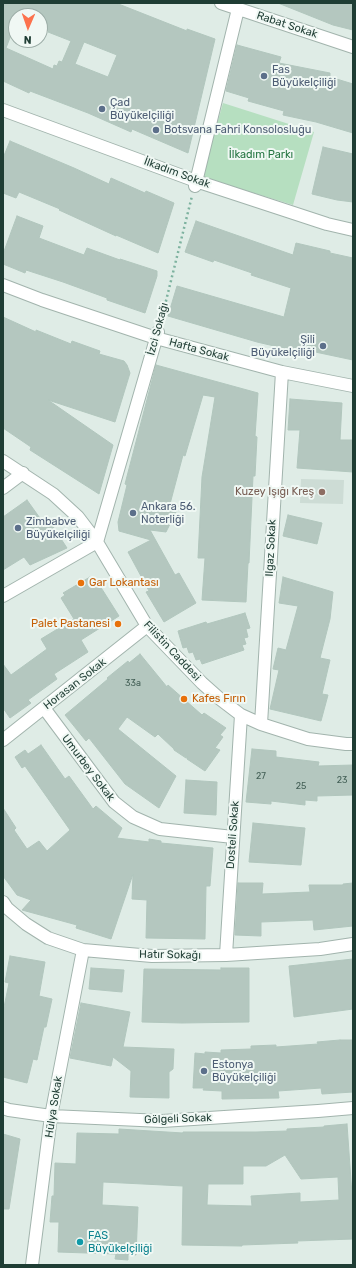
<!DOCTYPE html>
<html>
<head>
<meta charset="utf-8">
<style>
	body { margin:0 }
	#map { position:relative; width:356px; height:1268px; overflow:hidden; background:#dfece6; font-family:Rubik,sans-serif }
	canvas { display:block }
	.frame { position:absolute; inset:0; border:4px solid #1f3d34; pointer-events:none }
	.north { position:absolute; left:8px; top:8px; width:40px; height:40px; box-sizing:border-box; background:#f0f8f4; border:1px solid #9cada7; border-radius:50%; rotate:182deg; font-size:11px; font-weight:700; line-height:16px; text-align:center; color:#1f3d34 }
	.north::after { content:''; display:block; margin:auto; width:14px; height:18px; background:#fc724d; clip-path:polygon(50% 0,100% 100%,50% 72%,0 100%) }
</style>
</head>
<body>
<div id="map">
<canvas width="356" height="1268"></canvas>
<div class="frame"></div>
<div class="north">N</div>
</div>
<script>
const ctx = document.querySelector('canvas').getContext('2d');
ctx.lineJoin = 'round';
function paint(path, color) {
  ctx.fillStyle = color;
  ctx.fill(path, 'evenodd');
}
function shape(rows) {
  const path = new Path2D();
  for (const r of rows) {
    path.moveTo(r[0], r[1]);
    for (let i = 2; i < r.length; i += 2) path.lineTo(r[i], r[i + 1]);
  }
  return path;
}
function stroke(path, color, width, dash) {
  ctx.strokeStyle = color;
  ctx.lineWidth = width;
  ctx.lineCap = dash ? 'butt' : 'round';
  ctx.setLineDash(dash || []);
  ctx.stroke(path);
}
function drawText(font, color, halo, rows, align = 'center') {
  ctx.font = font + ' Rubik,sans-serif';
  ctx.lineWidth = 4;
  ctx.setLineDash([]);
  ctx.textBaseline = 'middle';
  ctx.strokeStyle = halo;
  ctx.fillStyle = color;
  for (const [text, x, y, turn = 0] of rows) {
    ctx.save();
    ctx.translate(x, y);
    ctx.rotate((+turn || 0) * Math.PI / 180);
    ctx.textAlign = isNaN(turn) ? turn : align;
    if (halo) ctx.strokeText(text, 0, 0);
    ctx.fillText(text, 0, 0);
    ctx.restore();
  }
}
const built = shape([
	[301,479,344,480,343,504,300,503]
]);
const green = shape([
	[223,103,314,132,293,205,202,177]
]);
const building = shape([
	[3,3,116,3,187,31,187,29,215,39,188,153,132,129,131,132,88,113,30,91,29,93,3,81,3,3],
	[16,16,40,16,40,28,49,31,48,32,71,41,62,62,59,61,57,66,54,65,53,69,6,48,16,22,16,16],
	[84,42,117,55,108,77,75,64,84,42],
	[278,3,353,3,353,30,333,25,278,3],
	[237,45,281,57,279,63,330,73,330,77,353,84,353,133,316,122,283,115,284,111,248,101,249,98,226,91,237,45],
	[10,141,74,168,109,184,111,178,145,193,146,191,174,203,158,253,116,235,116,236,59,210,60,209,19,192,16,198,3,193,3,158,10,141],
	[323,147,353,154,353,202,337,200,312,194,323,147],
	[17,216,43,226,39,238,84,255,87,248,120,260,120,259,157,271,157,276,145,313,107,300,107,298,63,282,26,270,25,273,3,264,3,254,17,216],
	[196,221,293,255,296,243,330,251,330,253,353,258,353,360,301,349,300,352,257,342,168,316,177,286,284,317,291,288,251,275,252,273,214,260,213,262,185,252,196,221],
	[3,317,36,332,36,330,71,344,72,341,100,351,99,354,124,361,127,365,130,373,115,422,48,400,113,445,99,494,30,450,31,447,3,428,3,317],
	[156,365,258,393,255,436,257,437,255,476,253,476,249,563,248,563,246,602,202,600,205,558,198,558,202,477,215,397,203,395,185,456,183,455,170,504,179,506,166,532,150,530,175,575,179,573,196,603,164,622,146,592,149,591,128,552,151,540,119,531,118,522,127,485,125,484,156,365],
	[290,399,342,403,340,440,353,440,353,472,297,468,300,430,288,430,290,399],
	[27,500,47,528,52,525,67,548,30,565,24,557,3,570,3,517,27,500],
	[288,515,322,523,317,544,283,536,288,515],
	[90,577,92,580,95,578,119,616,81,640,88,652,54,674,57,679,28,700,31,703,10,718,3,708,3,664,11,675,47,649,41,639,74,619,61,598,65,595,63,593,90,577],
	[283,577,333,592,330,619,320,658,330,660,322,694,328,695,321,721,270,709,279,670,273,669,278,648,286,650,298,606,279,603,283,577],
	[245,613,250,628,246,629,248,637,244,638,246,644,242,645,244,650,202,664,200,659,196,660,193,652,189,653,187,647,183,648,178,631,206,622,207,624,245,613],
	[140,654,167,687,168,685,202,715,204,713,226,728,220,735,223,737,215,748,220,750,205,771,187,759,187,756,186,758,174,750,174,749,158,734,155,737,127,717,118,729,176,776,159,808,125,784,89,738,86,741,65,715,108,679,107,678,128,661,129,663,140,654],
	[41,745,65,779,69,776,93,809,96,806,122,828,117,838,149,842,149,839,161,841,161,843,213,848,210,886,206,886,205,939,146,938,147,900,132,899,133,874,111,939,76,928,77,925,22,910,31,900,17,895,3,876,3,808,16,828,14,830,27,849,39,841,47,851,70,830,25,766,22,768,15,757,25,750,28,754,41,745],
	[252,749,276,751,276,757,319,762,318,766,353,765,353,795,317,796,317,801,305,800,305,805,271,801,271,804,246,802,252,749],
	[186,780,217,782,216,815,184,813,186,780],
	[253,823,305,828,301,865,249,862,253,823],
	[238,883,263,883,262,894,310,892,309,885,343,885,343,884,353,883,353,926,314,930,313,920,261,922,261,936,235,935,238,883],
	[10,956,45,962,39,996,52,999,46,1027,44,1027,37,1060,33,1059,27,1083,3,1077,3,1012,9,983,5,982,10,956],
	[353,959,353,1009,294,1017,289,966,353,959],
	[91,968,124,970,122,992,89,989,91,968],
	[221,968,249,968,249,1022,182,1023,142,1022,144,969,221,970,221,968],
	[81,1003,130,1012,123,1047,174,1049,173,1069,169,1072,169,1098,130,1097,131,1071,113,1057,111,1066,70,1058,81,1003],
	[340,1040,353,1040,353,1092,322,1094,321,1088,278,1091,279,1098,222,1099,222,1091,203,1090,204,1088,193,1088,195,1053,205,1054,205,1052,221,1053,221,1050,251,1049,251,1046,276,1045,276,1047,318,1044,317,1042,340,1040],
	[347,1124,352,1195,353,1195,353,1239,297,1241,298,1243,242,1245,242,1246,182,1245,183,1186,103,1182,102,1205,138,1207,136,1255,128,1254,128,1260,115,1259,116,1254,58,1252,59,1222,50,1222,52,1196,54,1196,55,1163,76,1164,77,1133,119,1134,119,1129,183,1133,183,1132,256,1132,287,1131,287,1129,324,1127,324,1126,347,1124],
	[285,1155,301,1179,338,1177,339,1200,300,1202,300,1193,251,1196,252,1206,207,1205,208,1184,243,1184,243,1166,266,1166,285,1155],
	[3,1134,20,1139,9,1209,3,1209,3,1134]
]);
const path = shape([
	[161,321,192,196]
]);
const minor = shape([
	[221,3,353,47],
	[3,110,196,181,327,224,353,230],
	[195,186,238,9],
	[3,285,42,300,156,338,282,372,353,386],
	[3,461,53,494,78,517,97,542,147,626,202,683,220,699,241,715,261,724,308,739,346,744,353,744],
	[3,488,23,473],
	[3,596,97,542,158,332],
	[44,708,114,802,133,817,160,829,233,837],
	[261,724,282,372],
	[3,740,147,626],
	[3,902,7,908,26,924,48,938,83,950,152,956,226,955,320,949,353,944],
	[226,955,241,715],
	[3,1108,9,1110,51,1116,162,1121,318,1111,353,1108],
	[32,1265,51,1116,83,950]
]);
const markers = [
	[264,76,4,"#5c6f8a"],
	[102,109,4,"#5c6f8a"],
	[156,130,4,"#5c6f8a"],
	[323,346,4,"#5c6f8a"],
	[322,492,4,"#8d6e63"],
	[133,513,4,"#5c6f8a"],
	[18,528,4,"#5c6f8a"],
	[81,583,4,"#e8710a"],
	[118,624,4,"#e8710a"],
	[184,699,4,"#e8710a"],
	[204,1071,4,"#5c6f8a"],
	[80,1242,4,"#0f9aa8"]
];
const numberNames = [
	["33a",133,683],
	["27",261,776],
	["23",342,780],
	["25",301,786]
];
const streetNames = [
	["Rabat Sokak",287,25,18],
	["İlkadım Sokak",177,173,20],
	["İzci Sokağı",158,329,-75],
	["Hafta Sokak",199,350,15],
	["Ilgaz Sokak",271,548,-87],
	["Filistin Caddesi",172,651,47],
	["Horasan Sokak",75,684,-38],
	["Umurbey Sokak",88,768,53],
	["Dosteli Sokak",233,835,-86],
	["Hatır Sokağı",170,955,1],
	["Hülya Sokak",54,1107,-81],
	["Gölgeli Sokak",178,1119,-2]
];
const serviceNames = [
	["Fas",272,70],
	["Büyükelçiliği",272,83],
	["Çad",110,103],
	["Büyükelçiliği",110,116],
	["Botsvana Fahri Konsolosluğu",164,130],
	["Şili",315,340,"right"],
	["Büyükelçiliği",315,353,"right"],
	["Ankara 56.",141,507],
	["Noterliği",141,520],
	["Zimbabve",26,522],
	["Büyükelçiliği",26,535],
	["Estonya",212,1065],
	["Büyükelçiliği",212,1078]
];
const parkNames = [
	["İlkadım Parkı",261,155]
];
const educationNames = [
	["Kuzey Işığı Kreş",314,492]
];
const foodNames = [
	["Gar Lokantası",89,583],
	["Palet Pastanesi",110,624,"right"],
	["Kafes Fırın",192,699]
];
const cultureNames = [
	["FAS",88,1236],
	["Büyükelçiliği",88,1249]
];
paint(built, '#cddcd5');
paint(green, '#b6dfc0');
paint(building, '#b4c7bf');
stroke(building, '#b1c6bd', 1);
stroke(minor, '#a2b4ad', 14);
stroke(path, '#7db29f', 2.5, [2, 3]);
stroke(minor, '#fff', 12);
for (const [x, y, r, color] of markers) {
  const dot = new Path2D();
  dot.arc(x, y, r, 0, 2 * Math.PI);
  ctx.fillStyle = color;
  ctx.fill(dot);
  stroke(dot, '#f0f8f4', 1.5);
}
drawText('9px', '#446057', null, numberNames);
drawText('11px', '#1f3d34', '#f0f8f4', streetNames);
drawText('11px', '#4e5e75', '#f0f8f4', serviceNames, 'left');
drawText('11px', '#267643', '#f0f8f4', parkNames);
drawText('11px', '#785e54', '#f0f8f4', educationNames, 'right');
drawText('11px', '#c56008', '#f0f8f4', foodNames, 'left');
drawText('11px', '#0d838f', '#f0f8f4', cultureNames, 'left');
</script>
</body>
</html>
